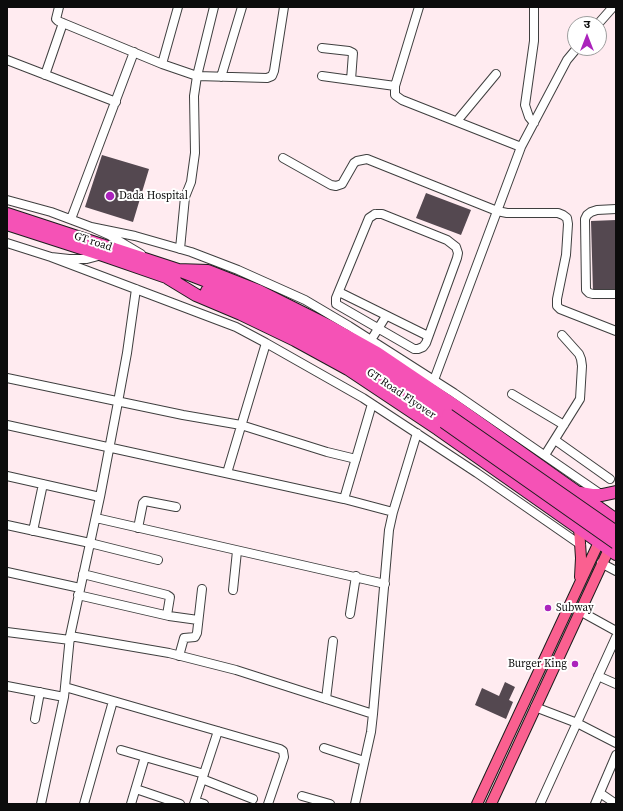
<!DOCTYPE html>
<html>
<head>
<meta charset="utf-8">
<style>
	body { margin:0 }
	#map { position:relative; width:623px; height:811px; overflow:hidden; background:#ffebf0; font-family:"Source Serif 4","Noto Sans Devanagari",serif }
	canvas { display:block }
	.frame { position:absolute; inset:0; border:8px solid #0c0c0c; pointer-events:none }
	.north { position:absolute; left:567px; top:16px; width:40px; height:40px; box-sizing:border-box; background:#fff; border:1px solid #9e9e9e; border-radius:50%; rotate:0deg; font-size:11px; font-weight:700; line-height:16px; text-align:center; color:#0c0c0c }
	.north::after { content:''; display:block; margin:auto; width:14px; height:18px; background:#ab23bc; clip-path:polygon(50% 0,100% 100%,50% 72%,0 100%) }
</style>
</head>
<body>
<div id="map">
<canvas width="623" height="811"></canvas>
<div class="frame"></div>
<div class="north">उ</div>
</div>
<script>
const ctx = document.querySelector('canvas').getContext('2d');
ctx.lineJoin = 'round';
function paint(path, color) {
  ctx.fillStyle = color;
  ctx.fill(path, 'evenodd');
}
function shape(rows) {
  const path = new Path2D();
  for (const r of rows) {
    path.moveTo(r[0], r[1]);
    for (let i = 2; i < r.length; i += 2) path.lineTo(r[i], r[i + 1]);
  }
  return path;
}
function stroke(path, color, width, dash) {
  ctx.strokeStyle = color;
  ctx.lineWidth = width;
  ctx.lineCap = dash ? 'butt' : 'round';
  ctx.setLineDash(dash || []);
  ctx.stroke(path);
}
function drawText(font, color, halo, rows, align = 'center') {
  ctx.font = font + ' "Source Serif 4",serif';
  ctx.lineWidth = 4;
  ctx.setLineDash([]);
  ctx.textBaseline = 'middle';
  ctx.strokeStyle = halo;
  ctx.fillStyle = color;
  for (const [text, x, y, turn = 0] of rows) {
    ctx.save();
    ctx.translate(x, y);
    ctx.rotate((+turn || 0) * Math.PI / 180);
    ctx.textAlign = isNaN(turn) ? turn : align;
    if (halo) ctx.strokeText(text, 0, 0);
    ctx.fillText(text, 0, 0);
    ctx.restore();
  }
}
const building = shape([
	[102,155,149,169,133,222,85,207],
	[426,193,471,210,461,235,416,218],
	[616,220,616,291,593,292,591,221],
	[505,682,515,687,509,700,513,702,506,719,475,705,482,688,499,696]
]);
const minor = shape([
	[59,7,56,19,58,21,162,64,197,76,267,78,272,76,274,71,284,7],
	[419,7,395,86,395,95,402,100,521,147],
	[598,24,613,7],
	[322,48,349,51,353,53,351,80],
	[7,60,116,102],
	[162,64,178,7],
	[45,75,63,23],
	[322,76,395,86],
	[221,77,242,7],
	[457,121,496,74],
	[534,123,529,117,525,105,534,41,534,7],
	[283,158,331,185,336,186,342,184,354,163,357,161,367,159,497,211,507,213,558,213,563,215,567,218,568,224,566,255,557,299,557,306,560,309,616,331],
	[7,200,51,212,91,227,109,235,141,254],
	[616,209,597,210,591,212,587,215,585,219,586,290,589,293,593,294,616,294],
	[375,214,382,214,447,240,456,247,458,253,457,258,426,343,423,347,418,349,414,349,336,304,336,298,369,218,375,214],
	[71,219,134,52],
	[91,227,135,236,191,252,238,270,305,300,349,326,454,393,602,495],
	[7,243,51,257,69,259,87,259,102,255],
	[180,249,185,197,191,182,195,153,194,96,197,76,214,7],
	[51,257,236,327,266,343,363,398,477,473,581,545],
	[339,292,428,336],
	[371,340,386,316],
	[7,378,183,415,241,425,327,452,356,459],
	[434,380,521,147,567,60,577,48],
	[512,394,564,425],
	[7,425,344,499,393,512],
	[555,440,610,479],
	[545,455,580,399,582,366,581,359,579,354,562,335],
	[227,473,266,343],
	[7,476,100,497],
	[344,499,372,404],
	[96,518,385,584],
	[7,525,90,543,158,560],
	[138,528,143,503,145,501,176,507],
	[33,531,43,484],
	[601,563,616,571],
	[7,572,80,588],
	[83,574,167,595,170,597,167,615],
	[233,590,237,551],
	[78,595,169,616,198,620],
	[569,605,616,631],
	[350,614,356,576],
	[7,632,70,640],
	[70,636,169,653,236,670,373,714],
	[179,656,184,638,195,637,197,633,202,589],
	[598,676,616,684],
	[7,686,64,697],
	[65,687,280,749,283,751,284,757,268,804],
	[326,699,333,641],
	[535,707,577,723,616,743],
	[35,719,40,692],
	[324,748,364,761],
	[121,750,204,774],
	[202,779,253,799],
	[136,789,180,804],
	[600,793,616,804],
	[302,796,330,804],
	[195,801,204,804],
	[41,804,64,697,70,636,100,497,118,402,127,353,136,289],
	[84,804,113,701],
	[131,804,145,757],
	[194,804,218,731],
	[355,804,371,732,373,714,389,530,393,512,417,433],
	[540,804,616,637],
	[595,804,616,755]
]);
const major = shape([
	[579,528,581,558,580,577],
	[477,804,599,542],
	[491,804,609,549]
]);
const highway = shape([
	[7,214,178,270,248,297,302,323,355,352,448,415],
	[7,224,103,255,175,280],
	[178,270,208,271,259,291,327,325,377,353,451,403,616,520],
	[168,278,196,295,241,314,295,340,348,369,438,429,616,554],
	[207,291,247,306,300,332,352,361,444,422],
	[580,493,592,495,602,495,616,492]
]);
const highwayBridge = shape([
	[448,415,616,532],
	[444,422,616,543]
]);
const markers = [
	[110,196,5,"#ab23bc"],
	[548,608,4,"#ab23bc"],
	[575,664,4,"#ab23bc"]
];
const poiNames = [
	["Dada Hospital",119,196],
	["Subway",556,608],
	["Burger King",567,664,"right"]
];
const streetNames = [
	["GT road",93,242,18],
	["GT Road Flyover",401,394,34]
];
paint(building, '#544850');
stroke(minor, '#3f3f3f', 10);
stroke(major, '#1d1d1d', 12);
stroke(highway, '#1d1d1d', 14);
stroke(minor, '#fff', 8);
stroke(major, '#fa6090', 10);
stroke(highway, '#f552b6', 12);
stroke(highwayBridge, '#1d1d1d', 14, []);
stroke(highwayBridge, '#f552b6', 12);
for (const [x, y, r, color] of markers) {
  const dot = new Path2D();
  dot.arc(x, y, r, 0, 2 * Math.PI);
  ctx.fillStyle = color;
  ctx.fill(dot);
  stroke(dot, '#fff', 1.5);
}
drawText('11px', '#0c0c0c', '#fff', poiNames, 'left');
drawText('11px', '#0c0c0c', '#fff', streetNames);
</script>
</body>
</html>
